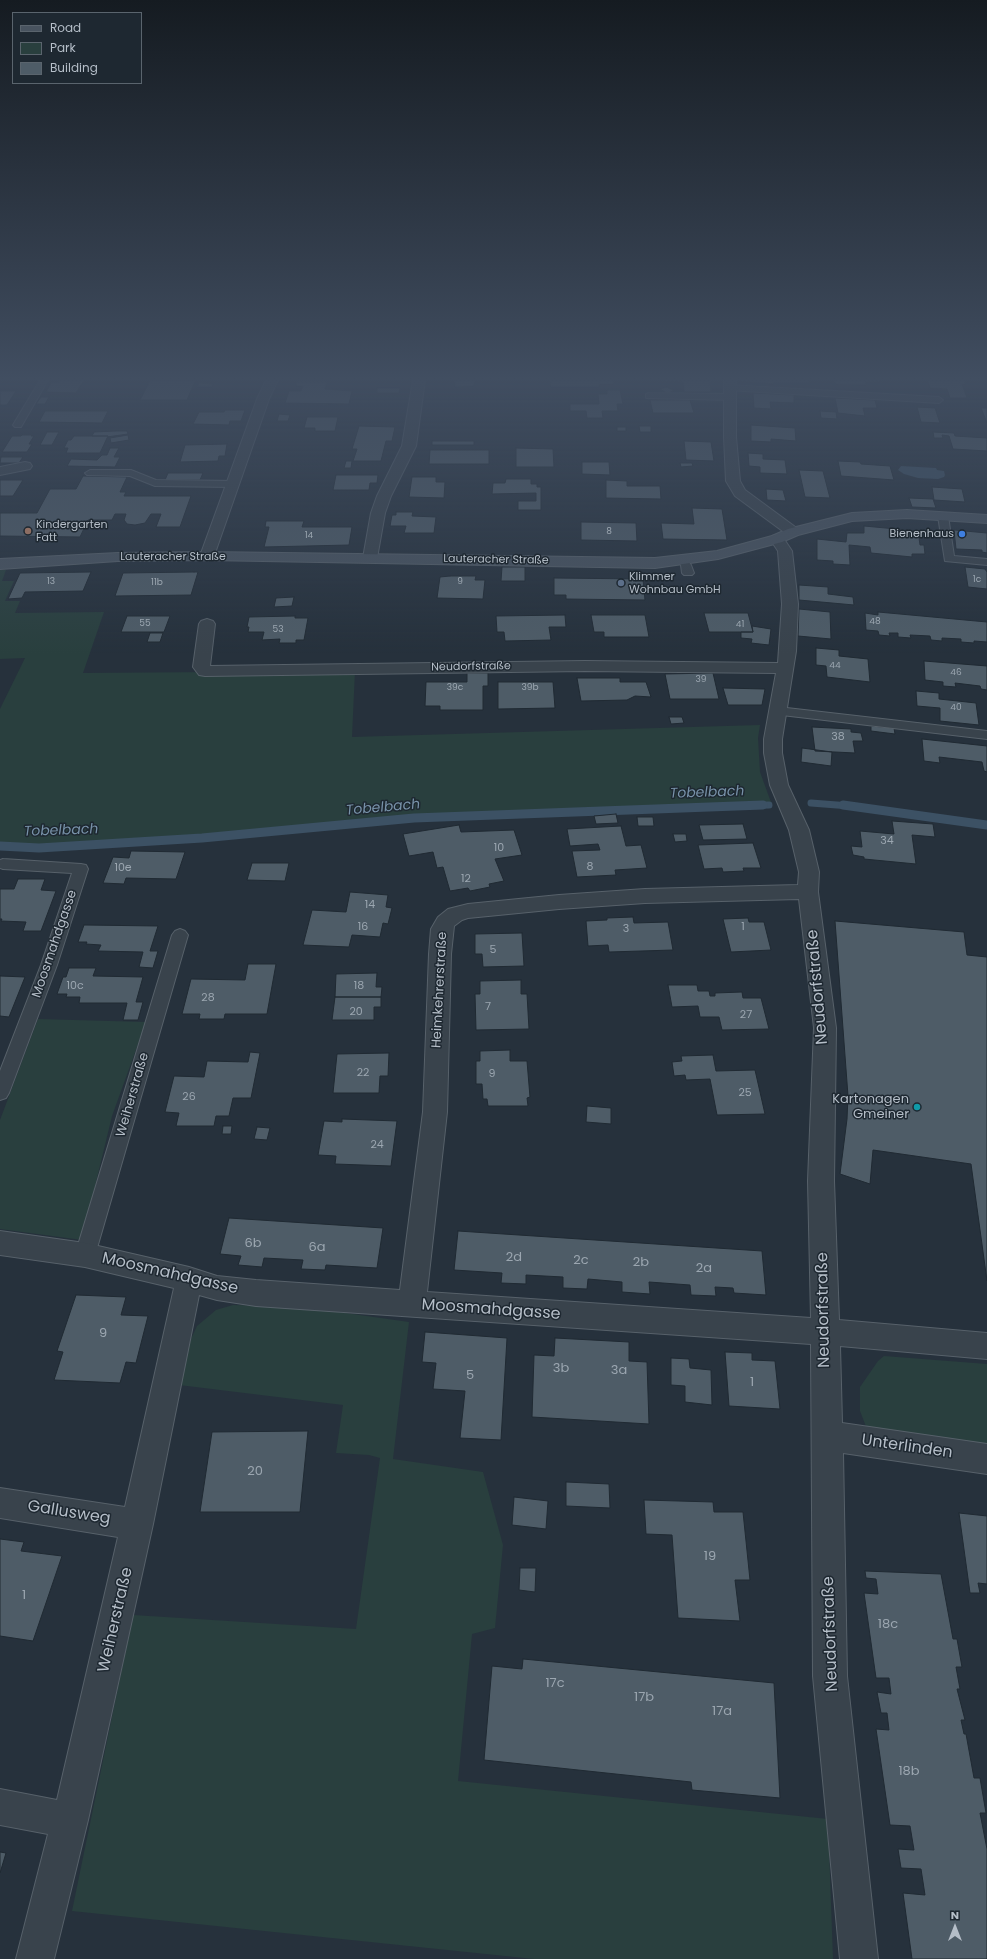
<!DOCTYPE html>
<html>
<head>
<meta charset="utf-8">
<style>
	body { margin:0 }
	#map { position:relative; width:987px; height:1959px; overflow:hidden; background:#26313c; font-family:Poppins,sans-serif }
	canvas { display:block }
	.legend { position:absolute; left:12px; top:12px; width:130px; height:72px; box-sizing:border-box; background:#1e2831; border:1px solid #5a646d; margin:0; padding:5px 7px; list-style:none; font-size:12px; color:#b5bec8 }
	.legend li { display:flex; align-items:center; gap:8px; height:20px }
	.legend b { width:20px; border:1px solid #5a646d }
	.north { position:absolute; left:935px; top:1907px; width:40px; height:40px; -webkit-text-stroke:3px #1e2831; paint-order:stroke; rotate:0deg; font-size:11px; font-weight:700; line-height:16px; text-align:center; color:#b5bec8 }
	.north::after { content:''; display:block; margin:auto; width:14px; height:18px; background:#b5bec8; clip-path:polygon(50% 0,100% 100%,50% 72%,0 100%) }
</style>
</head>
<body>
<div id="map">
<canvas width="987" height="1959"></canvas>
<ul class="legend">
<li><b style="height:5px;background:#48535f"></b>Road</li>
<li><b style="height:11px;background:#293f3e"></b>Park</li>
<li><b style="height:11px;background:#4e5c67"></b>Building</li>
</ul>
<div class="north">N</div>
</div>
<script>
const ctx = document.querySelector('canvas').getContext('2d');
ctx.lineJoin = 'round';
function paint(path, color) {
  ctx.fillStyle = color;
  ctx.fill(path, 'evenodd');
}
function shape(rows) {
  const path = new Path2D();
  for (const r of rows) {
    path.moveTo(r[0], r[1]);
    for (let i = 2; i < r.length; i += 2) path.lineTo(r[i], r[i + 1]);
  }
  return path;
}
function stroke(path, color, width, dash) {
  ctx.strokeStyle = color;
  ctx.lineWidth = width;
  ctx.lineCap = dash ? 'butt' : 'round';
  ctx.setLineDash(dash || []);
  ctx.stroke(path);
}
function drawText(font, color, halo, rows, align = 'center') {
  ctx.font = font + ' Poppins,sans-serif';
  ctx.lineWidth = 3;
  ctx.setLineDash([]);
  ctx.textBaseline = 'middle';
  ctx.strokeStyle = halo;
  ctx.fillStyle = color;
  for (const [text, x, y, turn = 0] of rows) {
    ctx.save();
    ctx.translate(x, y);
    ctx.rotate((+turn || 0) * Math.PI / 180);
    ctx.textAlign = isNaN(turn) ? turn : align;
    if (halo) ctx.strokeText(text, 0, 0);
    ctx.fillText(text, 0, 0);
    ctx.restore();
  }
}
const green = shape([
	[0,570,6,570,2,581,14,581,5,601,20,601,15,613,104,612,83,673,355,671,352,737,760,725,758,738,760,772,772,805,415,818,202,838,39,846,0,845,0,709,25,658,0,659],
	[38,1019,146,1022,112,1116,82,1240,0,1229,0,1120],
	[233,1305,303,1307,409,1322,393,1459,483,1472,503,1545,495,1628,472,1634,458,1781,828,1819,833,1959,534,1959,72,1911,133,1615,356,1629,380,1458,369,1455,336,1453,343,1405,179,1385,182,1358,197,1326,216,1310],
	[884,1356,987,1364,987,1446,867,1429,860,1411,860,1387,878,1361]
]);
const water = shape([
	[901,466,936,468,937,470,944,471,945,475,944,477,938,479,918,478,904,474,898,470]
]);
const streamFar1 = shape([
	[811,803,850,806],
	[735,806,769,805]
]);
const stream = shape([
	[843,805,987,825],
	[0,846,39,848,202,838,414,818,763,805]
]);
const building = shape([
	[61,380,84,380,76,393,46,392,51,383,59,383,61,380],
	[455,380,474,380,474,386,455,387,455,380],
	[550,380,613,380,613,384,599,384,599,387,551,387,550,380],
	[663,380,710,380,711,392,684,392,683,381,663,380],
	[740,380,809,380,809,382,773,382,773,384,740,380],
	[835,380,879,380,879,381,865,381,866,385,836,384,835,380],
	[928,380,964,380,965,384,962,384,967,398,950,398,947,389,930,388,928,380],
	[150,381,195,381,187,400,140,400,150,381],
	[297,382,327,382,325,389,352,391,349,404,285,403,289,391,301,391,303,386,296,386,297,382],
	[199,383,213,384,212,387,197,387,199,383],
	[667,387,674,391,667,393,660,389,667,387],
	[377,388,400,388,399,393,377,393,377,388],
	[607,390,620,390,623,404,617,404,618,411,602,411,603,418,587,418,586,411,570,411,570,404,599,404,598,394,607,394,607,390],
	[0,391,16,391,7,405,0,405,0,391],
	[753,393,794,395,794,403,770,402,771,409,754,408,753,393],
	[41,397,49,397,45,404,36,404,41,397],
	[835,398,875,400,877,408,863,408,865,416,838,413,835,398],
	[650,400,690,400,694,413,653,413,650,400],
	[917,407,935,408,940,423,921,422,917,407],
	[981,408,987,408,987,423,981,408],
	[225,410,245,410,241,421,230,421,229,425,193,424,199,412,224,412,225,410],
	[45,411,108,411,102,423,39,422,45,411],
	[820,411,836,412,837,419,821,418,820,411],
	[279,414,290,415,288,421,277,421,279,414],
	[307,417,338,417,335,431,315,431,315,428,304,428,307,417],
	[751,425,795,428,796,441,771,439,771,442,751,441,751,425],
	[359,426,395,427,392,441,386,441,381,461,353,461,357,449,352,449,359,426],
	[639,426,651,426,651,432,640,432,639,426],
	[617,427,626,427,626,431,617,431,617,427],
	[115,431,127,431,128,434,107,437,108,436,92,436,94,432,115,431],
	[47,432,59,432,52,445,40,445,47,432],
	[933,432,954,433,955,436,987,438,987,451,953,449,949,436,942,435,943,438,934,438,933,432],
	[22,435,32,435,31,436,34,436,29,444,32,444,27,452,2,452,12,436,21,436,22,435],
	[128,435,129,440,111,443,110,438,128,435],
	[74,436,108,436,100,453,66,453,68,448,64,448,68,440,71,440,74,436],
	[432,441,474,441,474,445,432,445,432,441],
	[684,441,711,442,714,461,686,460,684,441],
	[227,444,225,456,219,456,218,461,180,462,185,445,227,444],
	[110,448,119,448,114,457,120,457,115,467,67,466,71,459,97,460,102,455,107,455,110,448],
	[516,448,553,449,554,467,516,467,516,448],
	[430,450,489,450,489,464,429,464,430,450],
	[748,453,763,454,763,459,785,460,787,474,760,473,760,467,749,466,748,453],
	[1,457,23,457,19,463,0,463,1,457],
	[346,461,352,461,351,468,344,468,346,461],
	[838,461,860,462,861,464,890,466,894,480,841,476,838,461],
	[582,462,609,462,610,475,582,474,582,462],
	[680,463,692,463,693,466,681,467,680,463],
	[799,470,823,471,830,498,805,497,799,470],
	[168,473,203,473,200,480,165,480,168,473],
	[336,475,378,475,377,483,370,483,369,490,333,490,336,475],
	[83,476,127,477,120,492,126,492,124,496,191,496,180,527,156,527,161,514,151,514,145,523,135,525,127,524,124,520,126,514,115,514,112,520,88,520,80,537,0,536,0,513,37,513,50,489,76,489,83,476],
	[412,477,436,477,436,482,445,482,444,498,409,497,412,477],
	[506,479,531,479,531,484,537,484,537,487,541,487,541,510,518,510,518,501,536,501,536,493,492,494,493,483,505,483,506,479],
	[0,480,23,480,13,496,0,496,0,480],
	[606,480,627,481,627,486,660,486,661,499,606,498,606,480],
	[932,487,962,489,965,502,934,500,932,487],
	[766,489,783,490,786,501,767,500,766,489],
	[909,498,933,499,936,508,912,507,909,498],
	[692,508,722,509,727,540,663,539,661,523,694,524,692,508],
	[396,512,413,512,412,516,436,517,434,533,404,533,406,526,390,526,392,515,396,515,396,512],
	[266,521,304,521,302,527,352,527,349,545,264,547,269,527,265,527,266,521],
	[581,522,636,523,637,541,581,540,581,522],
	[864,526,918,531,920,545,924,545,925,554,912,554,912,557,871,553,870,547,849,545,850,565,833,564,833,561,817,560,817,539,846,542,847,533,864,533,864,526],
	[954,530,987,533,987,553,982,552,982,550,956,549,954,530],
	[502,567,525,567,525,581,501,581,502,567],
	[965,567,985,569,987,572,987,589,968,587,965,567],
	[91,572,83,591,25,592,22,598,8,599,20,573,91,572],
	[194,572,198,572,191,595,115,596,123,573,194,572],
	[450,576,476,576,475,580,485,580,483,599,437,598,440,577,450,576],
	[554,578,643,579,645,600,566,599,566,595,554,595,554,578],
	[799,585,828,587,828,594,853,597,854,605,799,600,799,585],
	[294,597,292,606,274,607,276,598,294,597],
	[799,609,830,612,831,639,798,636,799,609],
	[878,612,987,622,987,642,974,641,974,643,961,642,961,639,942,638,942,641,931,640,930,636,910,635,911,638,898,637,898,633,889,633,890,636,879,635,878,631,866,630,865,613,878,615,878,612],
	[704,613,748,613,753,632,709,632,704,613],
	[565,615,566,627,549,627,551,640,505,641,504,632,497,632,496,616,565,615],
	[591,615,645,615,649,637,604,637,604,632,594,632,591,615],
	[127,616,170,616,164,632,121,632,127,616],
	[295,616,295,618,308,618,304,640,296,640,296,643,279,643,280,639,262,640,264,632,248,632,249,627,247,627,249,617,295,616],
	[752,626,771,629,769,645,751,643,752,639,741,638,741,632,753,632,752,626],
	[150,633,163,633,160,642,147,642,150,633],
	[816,648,839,650,839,656,868,659,870,682,827,677,826,666,816,665,816,648],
	[924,661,987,666,987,690,981,689,980,686,955,683,956,687,943,686,943,682,925,680,924,661],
	[467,673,488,673,488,686,483,686,483,710,440,710,440,706,425,706,426,682,467,682,467,673],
	[713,673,719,699,670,699,665,674,713,673],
	[577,678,620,678,620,682,646,682,651,697,635,696,627,700,581,701,577,678],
	[498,682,553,682,555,708,498,709,498,682],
	[723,688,765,689,762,705,728,705,723,688],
	[916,691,939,693,939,699,976,703,979,725,940,721,940,708,917,706,916,691],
	[669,717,682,717,684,723,671,724,669,717],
	[871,726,894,728,895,734,871,731,871,726],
	[812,727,851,729,851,732,861,733,863,741,853,741,855,753,815,751,812,727],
	[922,739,987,746,987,772,984,771,982,762,939,757,940,763,924,761,922,739],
	[802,748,832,752,831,766,801,762,802,748],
	[616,814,618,823,596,824,594,816,616,814],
	[637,817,653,817,654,826,638,826,637,817],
	[892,821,933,824,935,837,912,835,916,864,864,859,864,857,853,855,851,846,862,847,860,831,894,834,892,821],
	[743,824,747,839,703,840,699,825,743,824],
	[459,825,461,832,514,830,522,855,495,859,504,881,489,884,490,887,470,891,468,888,450,891,443,867,437,868,433,852,409,856,403,834,459,825],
	[621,826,626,846,641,845,647,868,615,870,616,875,577,877,572,851,600,850,598,844,570,846,567,829,621,826],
	[673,834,686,834,687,841,675,842,673,834],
	[753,843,761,868,743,868,744,871,723,872,722,868,704,869,698,845,753,843],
	[131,851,185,852,176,879,126,878,124,884,103,883,113,857,129,858,131,851],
	[252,863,289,863,285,881,247,880,252,863],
	[18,879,45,879,41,890,56,891,41,931,23,931,26,922,1,921,2,919,0,919,0,889,14,889,18,879],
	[350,892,388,895,386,907,392,908,388,924,383,923,380,937,352,935,349,947,303,945,312,910,346,912,350,892],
	[633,917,634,923,668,922,673,950,609,952,608,945,588,946,586,921,607,920,607,918,633,917],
	[748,918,749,922,764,922,771,950,731,952,723,919,748,918],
	[835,921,964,932,967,955,987,957,987,1281,971,1164,873,1150,870,1184,840,1174,847,1119,848,1096,835,921],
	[84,925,158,926,150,951,158,951,153,968,139,967,143,952,98,951,101,945,86,944,87,942,78,942,84,925],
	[522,933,524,966,483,967,482,954,475,954,475,934,522,933],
	[248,964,276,964,267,1014,225,1014,224,1019,199,1019,200,1014,182,1014,191,979,245,980,248,964],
	[69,968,96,968,93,976,143,977,136,1002,143,1002,138,1020,123,1020,127,1003,79,1003,80,997,66,997,67,994,57,994,63,977,66,977,69,968],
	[377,973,376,987,382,987,381,997,335,997,336,974,377,973],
	[0,976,25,977,9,1017,0,1016,0,976],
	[521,980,521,994,527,994,529,1029,476,1030,475,994,480,994,480,981,521,980],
	[668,985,697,985,698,991,709,991,710,996,715,996,715,993,742,992,743,998,761,998,769,1029,722,1030,719,1017,700,1017,698,1006,672,1007,668,985],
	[335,997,381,997,381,1007,374,1007,374,1020,332,1020,335,997],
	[510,1050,510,1061,527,1061,530,1097,527,1098,528,1106,488,1106,487,1099,483,1099,482,1084,476,1084,476,1061,480,1061,480,1051,510,1050],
	[250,1052,260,1053,251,1098,233,1098,229,1116,216,1116,214,1126,176,1126,179,1113,165,1112,174,1076,204,1077,207,1061,248,1062,250,1052],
	[389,1053,388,1076,380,1076,379,1093,333,1093,337,1054,389,1053],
	[713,1055,716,1071,755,1070,765,1114,717,1115,710,1079,686,1080,685,1075,674,1076,672,1062,682,1061,681,1056,713,1055],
	[587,1106,611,1108,611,1124,586,1122,587,1106],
	[342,1119,397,1121,391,1166,335,1164,336,1156,318,1155,324,1121,342,1122,342,1119],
	[223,1126,232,1126,231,1134,222,1134,223,1126],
	[257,1127,270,1128,267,1140,254,1139,257,1127],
	[229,1218,383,1228,377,1268,326,1265,325,1270,301,1269,303,1260,264,1258,262,1267,238,1265,241,1256,220,1254,229,1218],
	[458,1231,762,1251,766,1295,734,1293,733,1288,715,1287,716,1296,691,1295,690,1285,649,1282,650,1294,622,1292,622,1282,588,1279,587,1289,563,1288,563,1277,526,1275,526,1284,501,1283,502,1273,454,1270,458,1231],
	[76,1295,126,1297,121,1315,148,1316,136,1363,126,1362,120,1383,54,1380,63,1352,57,1351,76,1295],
	[425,1332,507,1338,501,1440,460,1438,465,1391,433,1389,436,1363,422,1362,425,1332],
	[555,1338,629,1342,629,1361,647,1362,649,1424,532,1417,534,1355,554,1356,555,1338],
	[725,1352,752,1353,752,1360,775,1361,780,1409,729,1406,725,1352],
	[671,1358,689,1359,690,1368,711,1370,712,1405,685,1402,685,1386,671,1385,671,1358],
	[308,1431,300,1512,200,1512,212,1432,308,1431],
	[566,1482,609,1484,610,1508,566,1506,566,1482],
	[514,1497,548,1501,546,1529,512,1525,514,1497],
	[644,1500,713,1502,714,1512,743,1512,750,1580,735,1580,740,1621,678,1618,672,1535,646,1534,644,1500],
	[959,1513,987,1516,987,1584,978,1583,980,1593,970,1593,959,1513],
	[0,1539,24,1542,21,1551,62,1556,33,1641,0,1636,0,1539],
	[520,1568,536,1568,535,1592,519,1590,520,1568],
	[865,1571,941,1574,953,1639,957,1639,962,1667,956,1667,960,1689,957,1689,965,1720,961,1720,964,1734,966,1734,974,1778,980,1778,986,1813,980,1813,987,1849,987,1959,912,1959,903,1893,925,1895,921,1869,901,1868,898,1849,914,1850,910,1826,890,1825,876,1729,889,1730,887,1713,881,1713,877,1692,891,1694,889,1678,876,1678,864,1593,878,1594,876,1579,866,1578,865,1571],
	[523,1659,774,1683,780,1798,692,1790,691,1782,484,1760,492,1666,522,1669,523,1659],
	[0,1852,6,1853,0,1873,0,1852]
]);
const lane = shape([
	[40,380,48,380,21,427,15,427,13,425,40,380],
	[730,385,939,397,943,400,939,403,727,390,726,388,730,385],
	[649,393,730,394,734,397,730,400,646,398,646,394,649,393],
	[90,470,131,470,156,480,234,481,239,484,234,487,155,486,130,476,87,475,85,473,90,470],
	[943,513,948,516,954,556,987,559,987,565,945,561,938,516,943,513],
	[682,557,686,558,691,565,694,573,692,575,684,575,682,573,681,565,677,560,682,557],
	[778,707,987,731,987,739,773,714,772,711,773,708,778,707],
	[3,859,81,864,86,865,88,869,57,965,9,1093,6,1098,0,1100,0,1071,41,965,72,873,3,869,0,868,0,860,3,859],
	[180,929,185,931,188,935,95,1255,92,1261,85,1264,78,1261,75,1255,172,935,175,931,180,929]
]);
const street = shape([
	[266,380,278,380,269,399,214,556,212,559,207,560,202,559,200,556,257,399,266,380],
	[413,380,425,380,416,446,391,496,385,513,377,558,375,561,370,562,365,561,363,558,371,513,377,496,402,446,413,380],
	[724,380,736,380,736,437,740,481,745,490,798,529,800,532,798,535,788,535,735,496,726,481,724,437,724,380],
	[25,462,30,463,32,466,30,469,0,475,0,467,25,462],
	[777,535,782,536,792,551,798,604,796,651,782,739,782,753,788,785,809,830,819,872,818,892,836,1028,834,1181,839,1320,987,1333,987,1359,840,1346,842,1423,987,1444,987,1474,843,1453,847,1676,878,1959,840,1959,813,1676,811,1344,256,1306,217,1300,199,1295,153,1524,88,1820,54,1959,16,1959,48,1834,0,1825,0,1789,57,1800,118,1537,0,1518,0,1488,125,1507,174,1288,85,1267,0,1255,0,1231,85,1243,189,1267,217,1276,256,1280,400,1290,423,1112,429,954,431,929,438,917,448,909,468,904,559,895,645,889,798,885,799,872,789,830,770,785,764,753,764,739,776,673,585,671,205,676,199,675,193,667,199,624,201,621,207,619,213,621,215,624,210,666,585,661,778,663,782,604,778,551,770,539,772,536,777,535],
	[799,899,814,1028,808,1181,811,1318,427,1292,447,1112,451,954,454,926,462,920,468,918,559,909,645,903,799,899]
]);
const secondary = shape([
	[907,510,987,515,987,523,907,518,852,521,798,535,782,542,718,559,655,568,207,560,118,561,0,569,0,559,118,553,207,552,655,558,717,551,772,536,788,529,852,513,907,510]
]);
const markers = [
	[28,531,4,"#8d6e63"],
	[962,534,4,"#3f7fe0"],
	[621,583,4,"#5c6f8a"],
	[917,1107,4,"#0f9aa8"]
];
const farNumbernames = [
	["8",609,532],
	["14",309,536],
	["1c",977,580],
	["13",51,582],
	["9",460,582],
	["11b",157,583],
	["48",875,622],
	["55",145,624],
	["41",740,625],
	["53",278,630],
	["44",835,666],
	["46",956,673],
	["39",701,680],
	["39c",455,688],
	["39b",530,688],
	["40",956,708]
];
const farPoinames = [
	["Kindergarten",36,525],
	["Fatt",36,538],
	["Bienenhaus",954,534,"right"],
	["Klimmer",629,577],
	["Wohnbau GmbH",629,590]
];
const farStreetnames = [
	["Lauteracher Straße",173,557],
	["Lauteracher Straße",496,560,1],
	["Neudorfstraße",471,667,-1]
];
const numberNames = [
	["38",838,737],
	["34",887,841],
	["10",499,848],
	["8",590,867],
	["10e",123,868],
	["12",466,879],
	["14",370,905],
	["16",363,927],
	["1",743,927],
	["3",626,929],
	["5",493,950],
	["10c",75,986],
	["18",359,986],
	["28",208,998],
	["7",488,1007],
	["20",356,1012],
	["27",746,1015],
	["22",363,1073],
	["9",492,1074],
	["25",745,1093],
	["26",189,1097],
	["24",377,1145]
];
const streetNames = [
	["Moosmahdgasse",55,944,-71],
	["Heimkehrerstraße",440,990,-87],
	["Weiherstraße",133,1095,-74]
];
const poiNames = [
	["Kartonagen",909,1100],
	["Gmeiner",909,1115]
];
const nearNumbernames = [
	["6b",253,1244],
	["6a",317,1248],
	["2d",514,1258],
	["2c",581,1261],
	["2b",641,1263],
	["2a",704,1269],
	["9",103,1334],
	["3b",561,1369],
	["3a",619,1371],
	["5",470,1376],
	["1",752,1383],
	["20",255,1472],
	["19",710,1557],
	["1",24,1596],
	["18c",888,1625],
	["17c",555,1684],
	["17b",644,1698],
	["17a",722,1712],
	["18b",909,1772]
];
const waterNames = [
	["Tobelbach",707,793,-2],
	["Tobelbach",383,808,-5],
	["Tobelbach",61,831,-2]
];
const nearStreetnames = [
	["Neudorfstraße",818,987,-95],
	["Moosmahdgasse",170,1274,13],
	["Moosmahdgasse",491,1310,4],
	["Neudorfstraße",824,1310,-91],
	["Unterlinden",907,1447,8],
	["Gallusweg",69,1513,9],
	["Weiherstraße",116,1620,-77],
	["Neudorfstraße",831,1634,-92]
];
paint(green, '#293f3e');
paint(water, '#3c5164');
stroke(streamFar1, '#3c5164', 7);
stroke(stream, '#3c5164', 9);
paint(building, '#4e5c67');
stroke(building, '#202a33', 1);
stroke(lane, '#57616a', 2);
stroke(street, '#57616a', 2);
stroke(secondary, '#57616a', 2);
paint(lane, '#39434c');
paint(street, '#39434c');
paint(secondary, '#48535f');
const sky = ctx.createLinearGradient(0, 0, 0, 654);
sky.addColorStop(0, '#151b21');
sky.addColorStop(0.58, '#414e61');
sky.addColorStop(1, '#414e6100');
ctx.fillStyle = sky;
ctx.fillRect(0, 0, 987, 654);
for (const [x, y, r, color] of markers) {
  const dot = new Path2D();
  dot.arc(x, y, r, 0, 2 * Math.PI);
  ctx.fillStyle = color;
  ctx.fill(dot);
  stroke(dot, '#1e2831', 1.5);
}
drawText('9px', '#9ba6b0', null, farNumbernames);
drawText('11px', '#b5bec8', '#1e2831', farPoinames, 'left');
drawText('11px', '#b5bec8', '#1e2831', farStreetnames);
drawText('11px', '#9ba6b0', null, numberNames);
drawText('13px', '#b5bec8', '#1e2831', streetNames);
drawText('13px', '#b5bec8', '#1e2831', poiNames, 'right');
drawText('13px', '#9ba6b0', null, nearNumbernames);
drawText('italic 14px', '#7892a9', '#1e2831', waterNames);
drawText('16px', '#b5bec8', '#1e2831', nearStreetnames);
</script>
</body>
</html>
